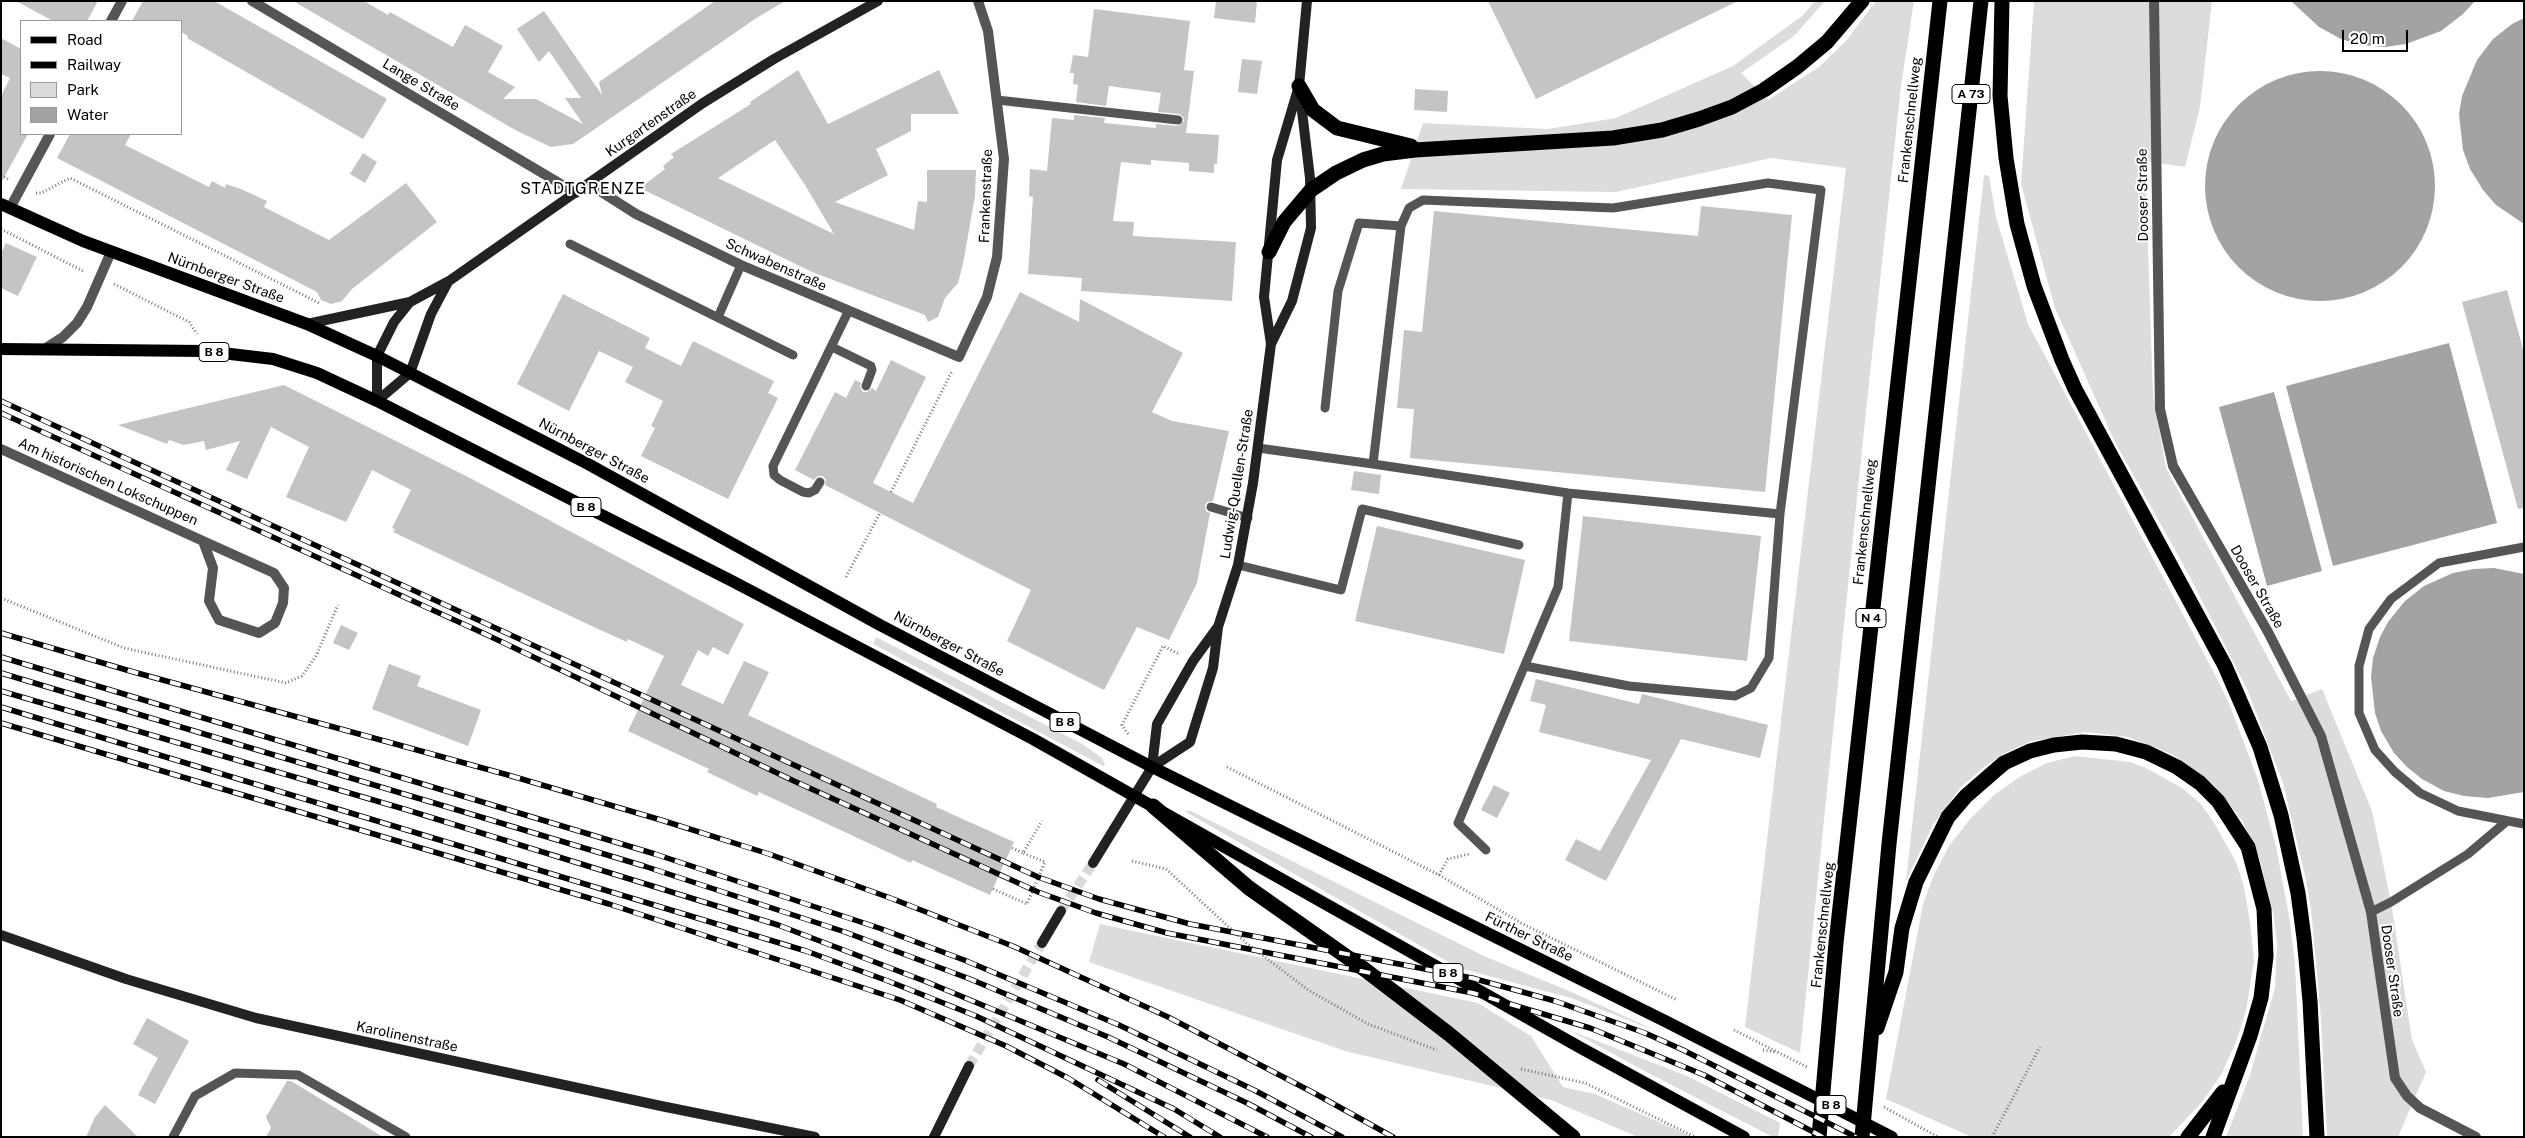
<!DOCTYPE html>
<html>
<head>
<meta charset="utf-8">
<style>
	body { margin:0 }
	#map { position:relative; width:2525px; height:1138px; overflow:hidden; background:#fff; font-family:"Public Sans",sans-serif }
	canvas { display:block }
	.frame { position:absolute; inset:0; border:2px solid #000; pointer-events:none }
	.legend { position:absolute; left:20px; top:20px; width:162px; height:115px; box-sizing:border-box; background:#fff; border:1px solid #999; margin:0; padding:6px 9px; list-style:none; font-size:15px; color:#000 }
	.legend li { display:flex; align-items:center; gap:10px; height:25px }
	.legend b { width:25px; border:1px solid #999 }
	.scale { position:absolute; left:2342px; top:30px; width:66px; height:22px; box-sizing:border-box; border:2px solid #000; border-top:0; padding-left:6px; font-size:15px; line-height:18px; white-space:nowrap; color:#000; -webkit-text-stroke:4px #fff; paint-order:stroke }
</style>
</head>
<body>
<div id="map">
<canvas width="2525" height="1138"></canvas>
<div class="frame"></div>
<ul class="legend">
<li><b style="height:6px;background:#000"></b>Road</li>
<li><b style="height:6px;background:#000"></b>Railway</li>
<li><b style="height:14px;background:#dcdcdc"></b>Park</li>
<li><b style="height:14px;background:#a3a3a3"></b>Water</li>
</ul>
<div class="scale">20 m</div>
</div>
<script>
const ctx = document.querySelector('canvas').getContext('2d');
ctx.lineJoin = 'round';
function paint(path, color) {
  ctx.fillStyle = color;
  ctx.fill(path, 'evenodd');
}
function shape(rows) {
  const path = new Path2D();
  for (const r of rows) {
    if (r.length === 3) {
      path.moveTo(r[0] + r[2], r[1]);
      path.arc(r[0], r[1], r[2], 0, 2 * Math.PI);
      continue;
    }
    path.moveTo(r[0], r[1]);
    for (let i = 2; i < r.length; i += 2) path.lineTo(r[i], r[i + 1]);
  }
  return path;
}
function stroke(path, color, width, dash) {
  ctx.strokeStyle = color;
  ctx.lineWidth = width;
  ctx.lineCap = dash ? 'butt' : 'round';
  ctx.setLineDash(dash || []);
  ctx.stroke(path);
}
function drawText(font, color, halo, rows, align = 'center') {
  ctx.font = font + ' "Public Sans",sans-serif';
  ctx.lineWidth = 4;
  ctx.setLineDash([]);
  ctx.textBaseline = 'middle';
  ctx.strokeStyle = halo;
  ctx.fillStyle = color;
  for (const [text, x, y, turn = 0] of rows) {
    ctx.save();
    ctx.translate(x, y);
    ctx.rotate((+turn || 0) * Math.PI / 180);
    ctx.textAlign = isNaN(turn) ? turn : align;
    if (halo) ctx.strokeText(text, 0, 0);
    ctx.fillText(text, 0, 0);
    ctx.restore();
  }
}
const green = shape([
	[1815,1,1825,1,1794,36,1741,73,1768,100,1819,67,1846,41,1876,1,1914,1,1901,86,1866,411,1800,1053,1745,1027,1846,168,1771,158,1616,192,1401,189,1423,123,1548,129,1616,118,1733,66,1802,16],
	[2034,1,2212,1,2200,107,2185,167,2145,161,2153,395,2166,468,2291,701,2322,689,2372,811,2391,902,2412,1040,2426,1072,2398,1137,2327,1137,2321,1019,2311,908,2306,880,2283,783,2247,689,2190,577,2115,442,2055,308,2021,184],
	[1984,175,1989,176,1996,217,2028,324,2211,667,2229,703,2257,777,2276,846,2290,922,2295,964,2303,1137,2226,1137,2249,1078,2275,988,2277,943,2273,912,2259,857,2242,820,2214,785,2174,755,2128,737,2086,732,2032,741,2007,752,1985,766,1961,787,1933,825,1906,881],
	[876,637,1084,745,1102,758,1105,765,1103,766,873,644],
	[2075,756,2130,762,2146,768,2182,788,2200,803,2213,821,2236,862,2244,887,2250,922,2254,961,2246,1011,2236,1042,2221,1075,2201,1103,2169,1137,1972,1137,1886,1099,1923,904,1933,877,1949,846,1970,819,1994,795,2021,776,2047,763],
	[1184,811,1191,811,1486,957,1574,993,1659,1032,1571,998,1459,968],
	[1100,924,1478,1003,1531,1036,1563,1087,1595,1094,1693,1137,1638,1137,1551,1100,1345,1051,1089,962],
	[1569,1030,1687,1076,1780,1123,1778,1137,1773,1137,1650,1074]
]);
const water = shape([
	[2291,1,2475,1,2463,14,2441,31,2406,44,2385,47,2361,45,2341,39,2319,27],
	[2524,18,2524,224,2496,205,2483,190,2470,169,2463,150,2459,114,2462,96,2477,60,2493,39,2512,24],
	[2320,186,115],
	[2449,343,2497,523,2333,566,2286,386],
	[2274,392,2322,571,2267,586,2219,407],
	[2494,568,2524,574,2524,792,2488,798,2464,796,2444,791,2422,779,2407,767,2394,753,2381,731,2375,713,2371,677,2373,658,2380,637,2388,622,2405,601,2424,586,2453,573,2474,569]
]);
const building = shape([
	[16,1,98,1,87,21,53,21],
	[143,1,214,1,387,99,363,139,187,38,188,36,181,32,181,21,132,21],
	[293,1,364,1,388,15,390,12,453,47,465,25,503,46,488,72,515,87,503,99,536,99,583,124,565,98,581,98,549,51,539,62,517,29,544,11,602,95,599,82,715,1,785,1,755,19,573,144,551,147,517,131],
	[1216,1,1257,1,1255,23,1214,18],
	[1488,1,1738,1,1536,99],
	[1094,9,1190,21,1184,70,1194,71,1186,133,1219,135,1217,164,1214,164,1214,173,1189,171,1189,163,1151,160,1151,165,1121,162,1113,221,1134,222,1133,236,1236,242,1232,301,1081,291,1082,278,1028,274,1033,197,1029,196,1030,169,1047,171,1052,118,1074,120,1074,115,1105,118,1104,123,1156,128,1156,124,1178,126,1184,121,1183,117,1179,114,1158,112,1161,93,1109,86,1106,106,1076,102,1078,85,1073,84,1074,73,1070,73,1073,55,1088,57],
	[1,38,21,49,21,134,28,134,1,183,1,96,10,78,1,74],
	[1242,59,1262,61,1257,94,1238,92],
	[798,70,828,124,939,70,959,114,911,114,911,131,876,149,888,175,835,202,914,230,918,201,927,202,927,170,976,170,975,196,963,264,958,283,945,298,938,317,928,322,925,315,812,272,640,188,665,169,663,166,674,157,671,154,751,104,750,102],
	[775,140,805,185,834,234,718,178],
	[1415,89,1448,91,1447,112,1414,110],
	[70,134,131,134,125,145,209,187,212,181,225,188,226,184,241,189,267,201,264,207,329,240,406,183,437,222,352,289,342,301,331,304,321,300,317,292,57,158],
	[363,153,377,162,365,183,350,174],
	[1701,206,1792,215,1765,492,1410,458,1414,409,1397,408,1404,330,1422,332,1434,211,1698,236],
	[6,243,37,257,18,296,1,288,1,253],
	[2507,290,2524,353,2524,508,2518,509,2462,302],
	[1020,292,1079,322,1080,299,1183,353,1152,412,1172,421,1229,431,1213,501,1207,502,1205,506,1206,511,1210,513,1197,583,1169,640,1137,627,1104,690,1007,641,1031,590,825,485,826,480,823,476,818,476,814,480,795,470,835,392,846,398,855,380,861,383,860,387,863,392,867,392,872,388,876,391,891,360,926,377,873,483,913,503],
	[563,294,650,338,645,348,681,366,693,341,774,381,768,393,778,398,728,499,641,456,655,428,651,426,663,401,625,382,633,367,599,351,569,411,517,384],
	[284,385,470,478,744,624,728,655,713,647,708,656,698,650,681,685,723,704,744,661,769,672,748,715,937,804,936,807,1014,842,990,895,912,860,911,863,759,792,757,796,707,772,709,769,628,731,664,656,628,639,627,642,598,629,393,532,395,529,392,528,411,490,372,470,346,522,286,497,309,447,271,427,247,479,226,470,240,441,206,450,204,441,184,445,169,440,167,444,118,425],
	[1354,471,1381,475,1379,494,1351,490],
	[1583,516,1761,536,1747,661,1569,641],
	[1377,526,1525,560,1504,654,1355,621],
	[341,625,358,633,349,650,333,643],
	[389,664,421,676,417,686,481,710,468,746,372,709],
	[1536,679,1639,704,1642,694,1768,725,1760,758,1681,739,1606,881,1565,860,1576,839,1600,851,1651,760,1539,732,1546,705,1530,701],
	[1494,785,1510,793,1497,818,1481,810],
	[147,1018,189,1041,155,1104,138,1095,158,1058,133,1044],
	[287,1081,291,1081,383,1137,266,1137,271,1128,266,1117],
	[105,1105,138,1137,86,1137,95,1117]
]);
const secondaryTunnel = shape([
	[1061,911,1093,863],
	[969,1066,1042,943]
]);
const path = shape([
	[1,175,8,179],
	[36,193,41,193,70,178,321,304],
	[1,229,85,272],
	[114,284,189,322,197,334],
	[891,492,952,371],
	[846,577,880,513],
	[1,598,124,648,286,683,302,676,316,656,338,605],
	[1128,734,1122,725,1163,646,1179,654],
	[1227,767,1439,875,1523,924,1677,1000],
	[1012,848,1023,853],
	[1132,861,1166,869,1245,942,1308,990,1368,1024,1437,1050],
	[1439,875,1448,859,1469,854],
	[993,889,1027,904,1045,862,1023,853,1042,821],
	[1734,1030,1807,1067],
	[1763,1050,1777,1052],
	[1521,1069,1585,1083,1695,1137],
	[1884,1107,1938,1137],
	[1992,1137,2040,1047]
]);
const lane = shape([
	[997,100,1178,120],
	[570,244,793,355],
	[718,317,741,265],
	[832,347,871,366,872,370,866,386],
	[1258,448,1373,464,1401,226,1359,223,1338,291,1325,408],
	[1373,464,1568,493,1780,514,1821,190,1768,183,1613,208,1423,200,1409,208,1401,226],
	[820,482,815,490,809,493,803,492,780,480,774,475,773,466,848,312],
	[1211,507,1248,518],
	[2524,547,2439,563,2391,599,2369,629,2359,666,2359,713,2375,750,2395,772,2420,793,2458,811,2524,824],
	[1238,565,1341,590,1362,509,1519,545],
	[1525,666,1629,686,1735,696,1751,688,1769,658,1780,514],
	[1486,850,1458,823,1558,587,1568,493],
	[2371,912,2391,902,2468,854,2507,821],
	[173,1137,195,1096,235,1073,298,1075,406,1137]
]);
const street = shape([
	[252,1,576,193],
	[2154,1,2160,409,2173,466,2268,632,2321,736,2371,912,2395,1078,2407,1096,2420,1108,2476,1137],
	[111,21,122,1],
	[589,184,636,214,741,265,959,357,987,297,997,257,1004,159,988,31,978,1],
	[10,208,50,134],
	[43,350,63,337,77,323,87,307,111,252],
	[1,449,203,541,274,573,284,588,283,603,275,623,259,633,219,620,209,601,213,568,203,541]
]);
const secondary = shape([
	[307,324,410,302],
	[1271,344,1292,301,1311,228,1310,178,1299,86,1307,1],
	[377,401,377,356,394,322,410,302,449,281,703,103,774,59,878,1],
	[377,401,410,373,431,314,448,282],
	[1152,767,1157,724,1193,661,1217,628],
	[1093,863,1152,767,1190,742,1213,668,1218,627,1238,565,1253,483,1271,344,1264,297,1277,160,1299,86],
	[1,935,126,979,256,1018,661,1106,815,1137],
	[1042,943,1061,911],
	[934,1137,969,1066]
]);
const primary = shape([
	[1,204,83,241,307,324,377,356,588,464,880,625,1152,767,1665,1021,1892,1137],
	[1,349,205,351,273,359,317,373,377,401,732,581,1033,739,1581,1048,1744,1137]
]);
const highway = shape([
	[2002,1,2000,96,2006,158,2017,224,2034,286,2062,360,2075,389,2225,666,2260,747,2281,815,2298,893,2304,938,2310,1001,2317,1137],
	[1299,86,1313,110,1337,128,1411,146],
	[1269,252,1284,222,1311,190,1336,173,1363,160,1383,154,1415,150,1613,138,1662,130,1699,119,1732,107,1764,90,1797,67,1827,42,1862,1],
	[1153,806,1249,888,1364,969,1449,1034,1573,1137],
	[1877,1028,1896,972,1902,928,1916,882,1948,817,1966,796,2004,763,2030,751,2054,745,2082,742,2116,744,2146,752,2177,767,2200,783,2218,801,2248,847,2264,909,2266,956,2261,998,2250,1036,2213,1137],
	[1819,1137,1836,943,1940,1],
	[1862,1137,1889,844,1981,1],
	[2188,1137,2223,1092]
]);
const rail = shape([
	[1,401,1038,877,1099,899,1190,924,1472,978,1555,1001,1645,1033,1683,1050,1856,1137],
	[1,413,483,633,794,781,1038,892,1096,913,1167,933,1473,993,1590,1028,1704,1075,1823,1137],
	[1,633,130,671,508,775,661,820,769,854,893,899,1015,947,1168,1017,1314,1093,1393,1137],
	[1,657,655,854,879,928,964,960,1119,1025,1256,1091,1342,1137],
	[1,673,644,866,845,932,970,979,1108,1037,1247,1103,1311,1137],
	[1,691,404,809,778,925,927,982,1124,1064,1267,1137],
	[1,707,806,951,888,981,976,1016,1174,1109,1220,1137],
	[1,723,609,904,900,1000,1006,1046,1068,1078,1164,1137],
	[1098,1080,1190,1137]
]);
const shields = [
	[1971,94,38],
	[214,352,30],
	[586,507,30],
	[1871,618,30],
	[1065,722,30],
	[1448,973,30],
	[1831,1105,30]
];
const shieldNames = [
	["A 73",1971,94],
	["B 8",214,352],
	["B 8",586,507],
	["N 4",1871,618],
	["B 8",1065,722],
	["B 8",1448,973],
	["B 8",1831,1105]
];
const streetNames = [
	["Lange Straße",421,85,31],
	["Frankenschnellweg",1910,120,-84],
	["Kurgartenstraße",651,123,-35],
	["Dooser Straße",2143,195,-91],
	["Frankenstraße",986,196,-88],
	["Schwabenstraße",776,265,24],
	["Nürnberger Straße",226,278,20],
	["Nürnberger Straße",594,451,28],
	["Am historischen Lokschuppen",108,482,24],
	["Ludwig-Quellen-Straße",1237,484,-81],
	["Frankenschnellweg",1865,522,-84],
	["Dooser Straße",2257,587,60],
	["Nürnberger Straße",949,644,28],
	["Frankenschnellweg",1823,925,-84],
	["Fürther Straße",1529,937,26],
	["Dooser Straße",2392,971,82],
	["Karolinenstraße",407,1037,12]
];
const quarterNames = [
	["STADTGRENZE",583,189]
];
paint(green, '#dcdcdc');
paint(water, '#a3a3a3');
paint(building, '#c4c4c4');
stroke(secondaryTunnel, '#d9d9d9', 10, [10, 5]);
stroke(path, '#777', 3, [1, 2.5]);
stroke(lane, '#555', 9);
stroke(street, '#555', 10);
stroke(secondary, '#222', 10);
stroke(primary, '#000', 12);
stroke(highway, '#000', 15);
stroke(rail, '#000', 5.5);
stroke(rail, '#fff', 4, [11]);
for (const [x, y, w] of shields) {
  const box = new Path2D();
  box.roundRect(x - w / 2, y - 9.5, w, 19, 4);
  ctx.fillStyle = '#fff';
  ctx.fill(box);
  stroke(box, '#000', 1);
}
drawText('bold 12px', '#000', null, shieldNames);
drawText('14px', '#000', '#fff', streetNames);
ctx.letterSpacing = '1px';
drawText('16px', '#000', '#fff', quarterNames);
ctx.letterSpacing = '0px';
</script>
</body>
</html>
